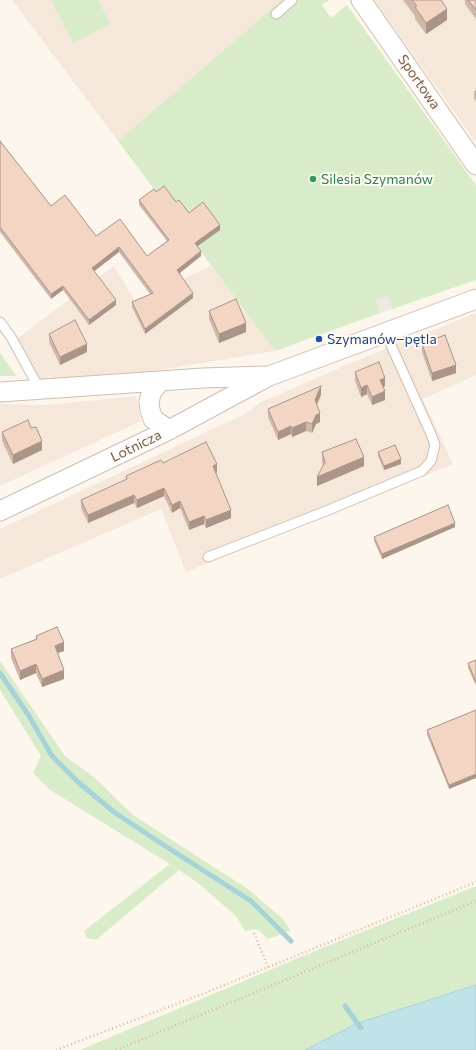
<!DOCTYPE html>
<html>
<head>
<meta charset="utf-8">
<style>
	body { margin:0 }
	canvas { display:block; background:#fdf6ec }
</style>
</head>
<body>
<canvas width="476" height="1050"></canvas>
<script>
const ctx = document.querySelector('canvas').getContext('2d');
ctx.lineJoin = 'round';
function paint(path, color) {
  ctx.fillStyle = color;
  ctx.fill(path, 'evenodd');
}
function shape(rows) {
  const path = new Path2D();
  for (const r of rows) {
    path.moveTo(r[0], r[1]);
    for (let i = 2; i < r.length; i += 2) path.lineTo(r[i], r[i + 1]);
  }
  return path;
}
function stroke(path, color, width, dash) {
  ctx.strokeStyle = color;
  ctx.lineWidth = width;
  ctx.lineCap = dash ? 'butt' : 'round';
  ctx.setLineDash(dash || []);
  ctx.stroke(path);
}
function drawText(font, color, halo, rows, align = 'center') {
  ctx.font = font + ' Commissioner,sans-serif';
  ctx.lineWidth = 4;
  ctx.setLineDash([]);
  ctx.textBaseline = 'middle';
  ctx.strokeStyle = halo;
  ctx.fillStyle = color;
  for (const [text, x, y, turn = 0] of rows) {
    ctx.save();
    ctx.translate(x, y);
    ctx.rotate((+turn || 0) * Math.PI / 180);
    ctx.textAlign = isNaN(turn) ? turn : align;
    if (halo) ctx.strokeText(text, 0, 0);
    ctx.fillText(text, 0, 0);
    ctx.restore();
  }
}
const residential = shape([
	[12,0,282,0,118,141],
	[374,0,476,0,476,143,453,110],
	[114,266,135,301,211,266,275,351,159,370,59,382,51,376,37,381,11,343],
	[476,313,476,375,423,399,453,464,186,572,161,509,0,579,0,529,245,414,261,402,358,360],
	[136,396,141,421,0,486,0,404,47,405]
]);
const industrial = shape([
	[388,296,392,309,380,313,375,300]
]);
const green = shape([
	[51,0,98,0,110,24,73,43],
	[282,0,329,0,322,5,331,18,347,5,476,185,476,280,392,309,388,296,376,300,380,313,275,351,118,141],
	[0,353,16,376,0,376],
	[0,661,65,756,94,777,133,815,248,889,283,919,291,931,267,939,258,929,245,931,236,916,198,883,179,870,96,940,87,938,84,931,170,864,50,790,33,773,41,756,0,690],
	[476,886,476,985,358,1023,305,1050,80,1050,315,951]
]);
const water = shape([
	[476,985,476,1050,305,1050,358,1023,476,985]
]);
const stream = shape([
	[0,673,29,716,52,756,78,782,114,812,159,842,251,901,291,941],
	[345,1006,361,1028]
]);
const path = shape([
	[254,933,268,967],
	[56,1050,205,993,476,882],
	[116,1050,476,901]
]);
const lane = shape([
	[276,14,292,0],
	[0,322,11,337,40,390],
	[208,557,326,511,422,471,431,461,435,445,431,434,385,332]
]);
const street = shape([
	[361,0,476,165],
	[160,382,152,391,149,401,150,410,153,419,169,430],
	[0,392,203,378,264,376],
	[0,511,169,430,269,376,476,299]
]);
const wall = shape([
	[403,0,441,0,447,20,426,34,415,19,415,16],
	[465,0,476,0,476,19,465,4],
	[476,90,476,101,474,99,474,91],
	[0,141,51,206,96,236,147,256,167,241,139,205,139,200,156,192,176,202,189,213,220,230,197,246,201,256,180,273,193,298,145,334,132,307,132,302,150,294,119,252,94,271,116,305,89,325,63,290,51,299,0,232],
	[209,311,246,332,219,343,209,319],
	[49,334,87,352,60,365,49,342],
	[422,344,456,373,432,381,422,352],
	[355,372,385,386,383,387,385,400,372,405,367,394,361,397,355,381],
	[321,395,316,404,320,422,316,424,312,433,306,431,292,437,291,434,278,440,268,417,268,409],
	[2,432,42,450,13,464,2,441],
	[322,452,364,466,317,486,323,466,322,461],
	[378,452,401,464,384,470,378,456],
	[163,463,217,472,216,473,231,518,206,528,204,524,189,530,180,508,172,513,164,496,137,508,134,503,88,523,81,508,81,500,126,480,126,476],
	[455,527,382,559,374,541,374,537],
	[36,636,64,651,58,653,64,679,42,687,36,673,20,680,11,658,11,649,36,639],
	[476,660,476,686,468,668,468,663],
	[476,710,449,789,427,735,427,730]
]);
const shadedWall = shape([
	[447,9,447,20,426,34,426,23],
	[220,225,220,230,195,248,195,243],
	[119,247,119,252,92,273,92,268],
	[201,251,201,256,177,275,177,270],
	[63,286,63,290,51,299,51,294],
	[193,293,193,298,145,334,145,329],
	[116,300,116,305,89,325,89,320],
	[246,323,246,332,219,343,219,334],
	[87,344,87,352,60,365,60,357],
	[456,365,456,373,432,381,432,373],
	[385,378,385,386,380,389,380,380],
	[367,385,367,394,361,397,361,388],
	[321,386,321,395,315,409,315,400],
	[385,391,385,400,372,405,372,397],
	[320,413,320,422,316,424,312,433,312,424,316,415],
	[306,422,306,431,292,437,292,428],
	[291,426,291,434,278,440,278,432],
	[42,441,42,450,13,464,13,455],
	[364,457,364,466,317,486,317,477],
	[401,459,401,464,384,470,384,466],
	[217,464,217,472,213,474,213,466],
	[164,488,164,496,137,508,137,500],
	[134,495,134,503,88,523,88,515],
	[180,501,180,508,172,513,172,505],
	[231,510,231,518,206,528,206,520],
	[204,516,204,524,189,530,189,522],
	[455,523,455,527,382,559,382,554],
	[64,642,64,651,55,654,55,646],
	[36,664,36,673,20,680,20,671],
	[64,670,64,679,42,687,42,679],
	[476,774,476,778,449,789,449,785]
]);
const building = shape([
	[412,0,441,0,447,9,426,23,415,7,417,6,412,0],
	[468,0,476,0,476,10,468,0],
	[0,141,51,206,65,195,96,236,120,219,147,256,169,240,139,200,154,189,156,192,164,186,176,202,179,200,189,213,203,202,220,225,195,243,201,251,177,270,193,293,145,329,132,302,153,293,119,247,92,268,116,300,89,320,63,286,51,294,0,227,0,141],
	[236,299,246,323,219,334,209,311,236,299],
	[75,320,87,344,60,357,49,334,75,320],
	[445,335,456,365,432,373,422,344,445,335],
	[379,362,385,378,380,380,385,391,372,397,367,385,361,388,355,372,379,362],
	[321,386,315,400,320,413,316,415,312,424,306,422,292,428,291,426,278,432,268,409,321,386],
	[28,420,31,428,36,427,42,441,13,455,2,432,28,420],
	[356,439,364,457,317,477,325,462,322,452,356,439],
	[206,442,217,464,213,466,231,510,206,520,204,516,189,522,180,501,172,505,164,488,137,500,134,495,88,515,81,500,127,479,126,476,161,460,163,463,206,442],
	[395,445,401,459,384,466,378,452,395,445],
	[448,505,455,523,382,554,374,537,448,505],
	[57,627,64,642,55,646,64,670,42,679,36,664,20,671,11,649,37,639,36,636,57,627],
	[476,660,476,682,468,663,476,660],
	[476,710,476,774,449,785,427,730,476,710]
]);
const markers = [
	[313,179,4,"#2e9e5b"],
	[319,339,4,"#1a4fb4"]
];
const streetNames = [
	["Sportowa",419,82,55],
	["Lotnicza",136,446,-26]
];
const leisureNames = [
	["Silesia Szymanów",321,179]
];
const transitNames = [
	["Szymanów–pętla",327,339]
];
paint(residential, '#f5e8da');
paint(industrial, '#efe9e4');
paint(green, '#d8ecc9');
paint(water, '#bfe3e8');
stroke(water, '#a5d3da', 1);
stroke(stream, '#a5d3da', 5);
stroke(lane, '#d1beb0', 11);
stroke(street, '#d1beb0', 21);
stroke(path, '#d9b8a5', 2.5, [1, 3]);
stroke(lane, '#fff', 9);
stroke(street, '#fff', 19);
paint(wall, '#d1b7a8');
paint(shadedWall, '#aa9588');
paint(building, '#f3d5c3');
stroke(building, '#aa9588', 1);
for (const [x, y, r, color] of markers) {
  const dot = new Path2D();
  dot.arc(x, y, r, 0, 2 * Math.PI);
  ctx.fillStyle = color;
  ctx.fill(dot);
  stroke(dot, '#fffaf3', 1.5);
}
drawText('14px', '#7a5c4d', '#fffaf3', streetNames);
drawText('14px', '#27864d', '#fffaf3', leisureNames, 'left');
drawText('14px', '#164399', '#fffaf3', transitNames, 'left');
</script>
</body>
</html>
